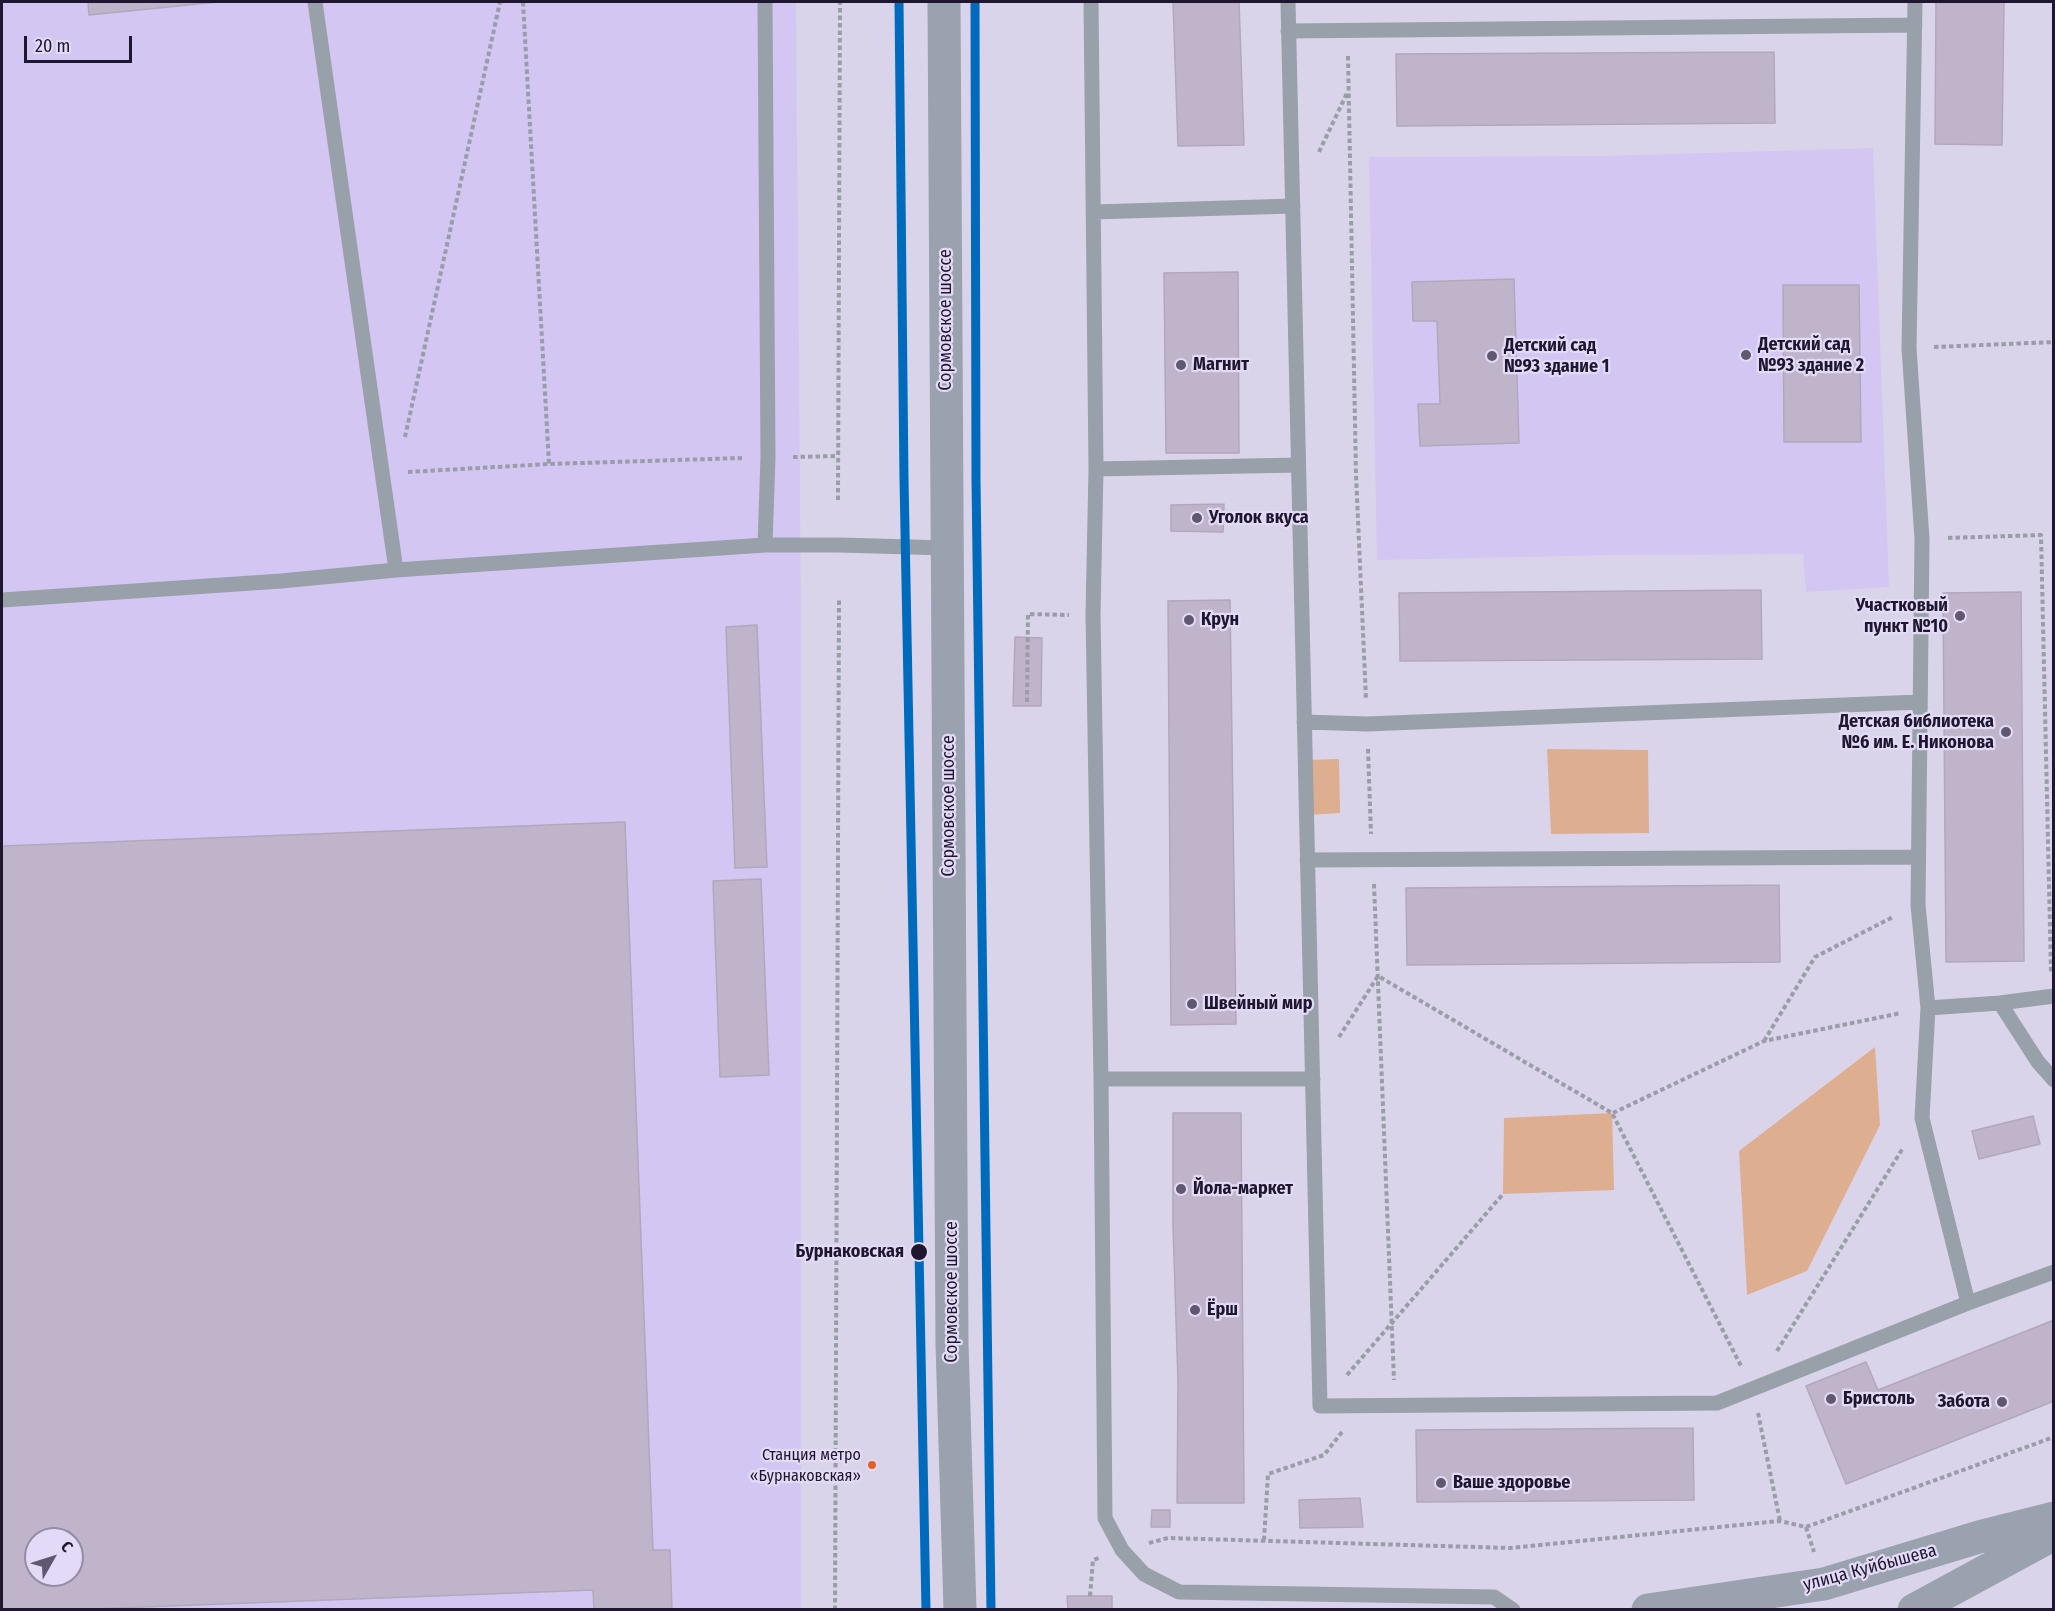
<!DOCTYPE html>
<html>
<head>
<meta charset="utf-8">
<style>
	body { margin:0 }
	#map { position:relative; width:2055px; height:1611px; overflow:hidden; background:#dad4ea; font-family:"Fira Sans Condensed",sans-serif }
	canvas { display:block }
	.frame { position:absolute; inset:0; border:3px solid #1f1630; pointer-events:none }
	.north { position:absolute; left:24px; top:1527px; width:60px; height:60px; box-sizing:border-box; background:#e2daf6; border:2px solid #948ca7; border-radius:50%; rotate:51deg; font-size:16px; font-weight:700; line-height:24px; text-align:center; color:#1f1630 }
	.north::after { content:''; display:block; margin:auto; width:21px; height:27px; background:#605871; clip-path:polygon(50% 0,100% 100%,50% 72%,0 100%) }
	.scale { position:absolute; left:24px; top:36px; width:108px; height:27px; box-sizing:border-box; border:3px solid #1f1630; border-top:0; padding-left:8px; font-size:18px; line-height:21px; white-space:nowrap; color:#1f1630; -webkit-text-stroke:4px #e2daf6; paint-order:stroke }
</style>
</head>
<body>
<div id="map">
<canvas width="2055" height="1611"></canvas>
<div class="frame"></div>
<div class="north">С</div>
<div class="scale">20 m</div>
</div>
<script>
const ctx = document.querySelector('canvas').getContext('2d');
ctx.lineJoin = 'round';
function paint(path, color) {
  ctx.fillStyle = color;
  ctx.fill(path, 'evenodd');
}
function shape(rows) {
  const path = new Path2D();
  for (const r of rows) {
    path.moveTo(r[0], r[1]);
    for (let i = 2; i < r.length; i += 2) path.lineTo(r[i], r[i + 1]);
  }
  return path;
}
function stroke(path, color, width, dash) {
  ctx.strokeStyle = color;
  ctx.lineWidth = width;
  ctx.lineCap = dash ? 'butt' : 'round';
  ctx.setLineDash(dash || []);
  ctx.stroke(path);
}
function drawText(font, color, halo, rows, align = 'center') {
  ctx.font = font + ' "Fira Sans Condensed",sans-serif';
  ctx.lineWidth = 4.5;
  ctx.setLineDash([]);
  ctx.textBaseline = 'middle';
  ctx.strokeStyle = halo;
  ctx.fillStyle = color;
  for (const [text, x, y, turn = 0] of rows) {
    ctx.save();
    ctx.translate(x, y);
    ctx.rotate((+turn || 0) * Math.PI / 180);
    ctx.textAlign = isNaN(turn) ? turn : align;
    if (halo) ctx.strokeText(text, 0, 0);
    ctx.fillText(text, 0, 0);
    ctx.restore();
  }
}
const built = shape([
	[2,2,796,2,801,618,801,1609,2,1610],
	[36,1539,72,1539,72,1575,36,1575],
	[1873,148,1889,587,1806,592,1803,554,1614,555,1377,560,1369,157,1607,156]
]);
const green = shape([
	[1547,749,1648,750,1649,833,1551,834],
	[1339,759,1340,813,1309,815,1308,760],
	[1875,1047,1880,1125,1807,1271,1747,1295,1739,1151],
	[1612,1113,1614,1190,1503,1194,1504,1118]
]);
const building = shape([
	[88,2,218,2,89,15,88,2],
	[1173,2,1239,2,1244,145,1178,146,1173,2],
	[1936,2,2004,2,2002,145,1935,144,1936,2],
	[1774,52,1775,123,1397,126,1396,54,1774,52],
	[1238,272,1239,453,1166,453,1164,273,1238,272],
	[1514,279,1519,443,1420,446,1418,404,1440,404,1437,321,1413,321,1412,282,1514,279],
	[1783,285,1859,285,1861,442,1784,442,1783,285],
	[1224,504,1223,532,1171,531,1171,505,1224,504],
	[1761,590,1762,659,1400,661,1399,593,1761,590],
	[2021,592,2024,961,1946,962,1943,593,2021,592],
	[1230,600,1236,1024,1171,1025,1168,601,1230,600],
	[757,625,767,867,735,868,726,627,757,625],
	[1015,637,1042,638,1041,706,1013,706,1015,637],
	[625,822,653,1550,670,1550,672,1610,594,1610,593,1590,64,1610,2,1610,2,846,625,822],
	[36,1539,72,1539,72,1575,36,1575,36,1539],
	[761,879,769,1075,720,1077,713,881,761,879],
	[1779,885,1780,962,1407,965,1406,888,1779,885],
	[1173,1113,1241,1113,1244,1503,1177,1503,1178,1382,1173,1225,1173,1113],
	[2033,1116,2040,1144,1979,1159,1972,1131,2033,1116],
	[2054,1320,2054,1401,1846,1484,1806,1386,1866,1362,1878,1390,2054,1320],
	[1693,1428,1694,1500,1417,1502,1416,1430,1693,1428],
	[1360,1498,1363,1527,1300,1528,1299,1500,1360,1498],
	[1152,1510,1170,1510,1170,1527,1151,1527,1152,1510],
	[1067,1596,1112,1596,1112,1610,1068,1610,1067,1596]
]);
const path = shape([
	[523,2,549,464],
	[1348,56,1356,475,1366,699],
	[1319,152,1348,91],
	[1934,347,2054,342],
	[405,437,500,2],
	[793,457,838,456],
	[408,472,549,464,742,458],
	[838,500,840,2],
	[1948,538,2041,535,2051,972],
	[1027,702,1028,614,1069,615],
	[1368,749,1371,834],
	[1374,884,1394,1380],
	[1339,1037,1378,976,1612,1113,1741,1366],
	[1764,1041,1815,957,1893,917],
	[1613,1113,1764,1041,1901,1013],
	[1777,1351,1903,1148],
	[1347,1375,1503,1194],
	[1758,1413,1780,1521],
	[1806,1527,1814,1552],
	[1264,1540,1268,1474,1324,1455,1342,1432],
	[1149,1543,1168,1538,1510,1548,1780,1521,1806,1527,2054,1437],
	[1090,1596,1093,1560,1099,1558],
	[835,1610,839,598]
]);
const lane = shape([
	[315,2,396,570],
	[1091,2,1096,469,1093,615,1101,1079,1105,1518,1122,1550,1144,1574,1179,1592,1494,1597,1513,1610],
	[1288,2,1320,1406,1717,1403,1968,1303,2054,1272],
	[1915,2,1909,348,1922,539,1918,905,1928,1008,2000,1003],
	[1288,31,1915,25],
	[1093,212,1293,206],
	[1096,469,1298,465],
	[765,545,839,545,947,548],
	[2,600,281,581,396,570,765,545,768,457,765,2],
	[1304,722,1367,724,1920,702],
	[1307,860,1918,857],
	[2054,996,2000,1003,2038,1062,2054,1080],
	[1928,1008,1922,1118,1968,1303],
	[1101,1079,1313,1079]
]);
const primary = shape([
	[944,2,952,1344,960,1610],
	[1648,1610,1824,1584,1979,1537,2054,1518],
	[1914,1610,2054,1534]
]);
const metro1 = shape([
	[899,2,904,479,926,1610],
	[975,2,976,480,991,1610]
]);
const markers = [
	[1746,355,6,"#605871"],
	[1492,356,6,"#605871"],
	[1181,365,6,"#605871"],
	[1197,518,6,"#605871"],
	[1960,616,6,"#605871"],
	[1189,620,6,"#605871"],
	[2006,732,6,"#605871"],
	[1192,1004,6,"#605871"],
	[1181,1189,6,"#605871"],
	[919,1252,9,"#1f1630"],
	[1195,1310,6,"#605871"],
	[1831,1399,6,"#605871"],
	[2002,1402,6,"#605871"],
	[872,1465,5,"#e76123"],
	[1441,1483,6,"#605871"]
];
const busNames = [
	["Станция метро",861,1456],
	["«Бурнаковская»",861,1477]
];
const streetNames = [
	["Сормовское шоссе",946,320,-90],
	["Сормовское шоссе",949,806,-90],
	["Сормовское шоссе",952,1292,-90],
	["улица Куйбышева",1870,1568,-15]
];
const poiNames = [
	["Детский сад",1758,345],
	["№93 здание 2",1758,366],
	["Детский сад",1504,346],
	["№93 здание 1",1504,367],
	["Магнит",1193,365],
	["Уголок вкуса",1209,518],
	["Участковый",1948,606,"right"],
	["пункт №10",1948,627,"right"],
	["Крун",1201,620],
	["Детская библиотека",1994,722,"right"],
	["№6 им. Е. Никонова",1994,743,"right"],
	["Швейный мир",1204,1004],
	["Йола-маркет",1193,1189],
	["Ёрш",1207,1310],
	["Бристоль",1843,1399],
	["Забота",1990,1402,"right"],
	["Ваше здоровье",1453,1483]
];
const stopNames = [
	["Бурнаковская",904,1252]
];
paint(built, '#d3c6f2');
paint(green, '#deae91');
paint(building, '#c0b4ca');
stroke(building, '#b2a7bc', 1.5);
stroke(path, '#999da8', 4, [4.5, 3]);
stroke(lane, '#98a0a9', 15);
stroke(primary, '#9aa1af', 33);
stroke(metro1, '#006abc', 9);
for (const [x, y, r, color] of markers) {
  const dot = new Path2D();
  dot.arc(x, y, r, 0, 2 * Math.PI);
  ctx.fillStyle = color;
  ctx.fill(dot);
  stroke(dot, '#e2daf6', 2);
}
drawText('16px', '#1f1630', '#e2daf6', busNames, 'right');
drawText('18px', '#1f1630', '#e2daf6', streetNames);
drawText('bold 18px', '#1f1630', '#e2daf6', poiNames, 'left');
drawText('bold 18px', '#1f1630', '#e2daf6', stopNames, 'right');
</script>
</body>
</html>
